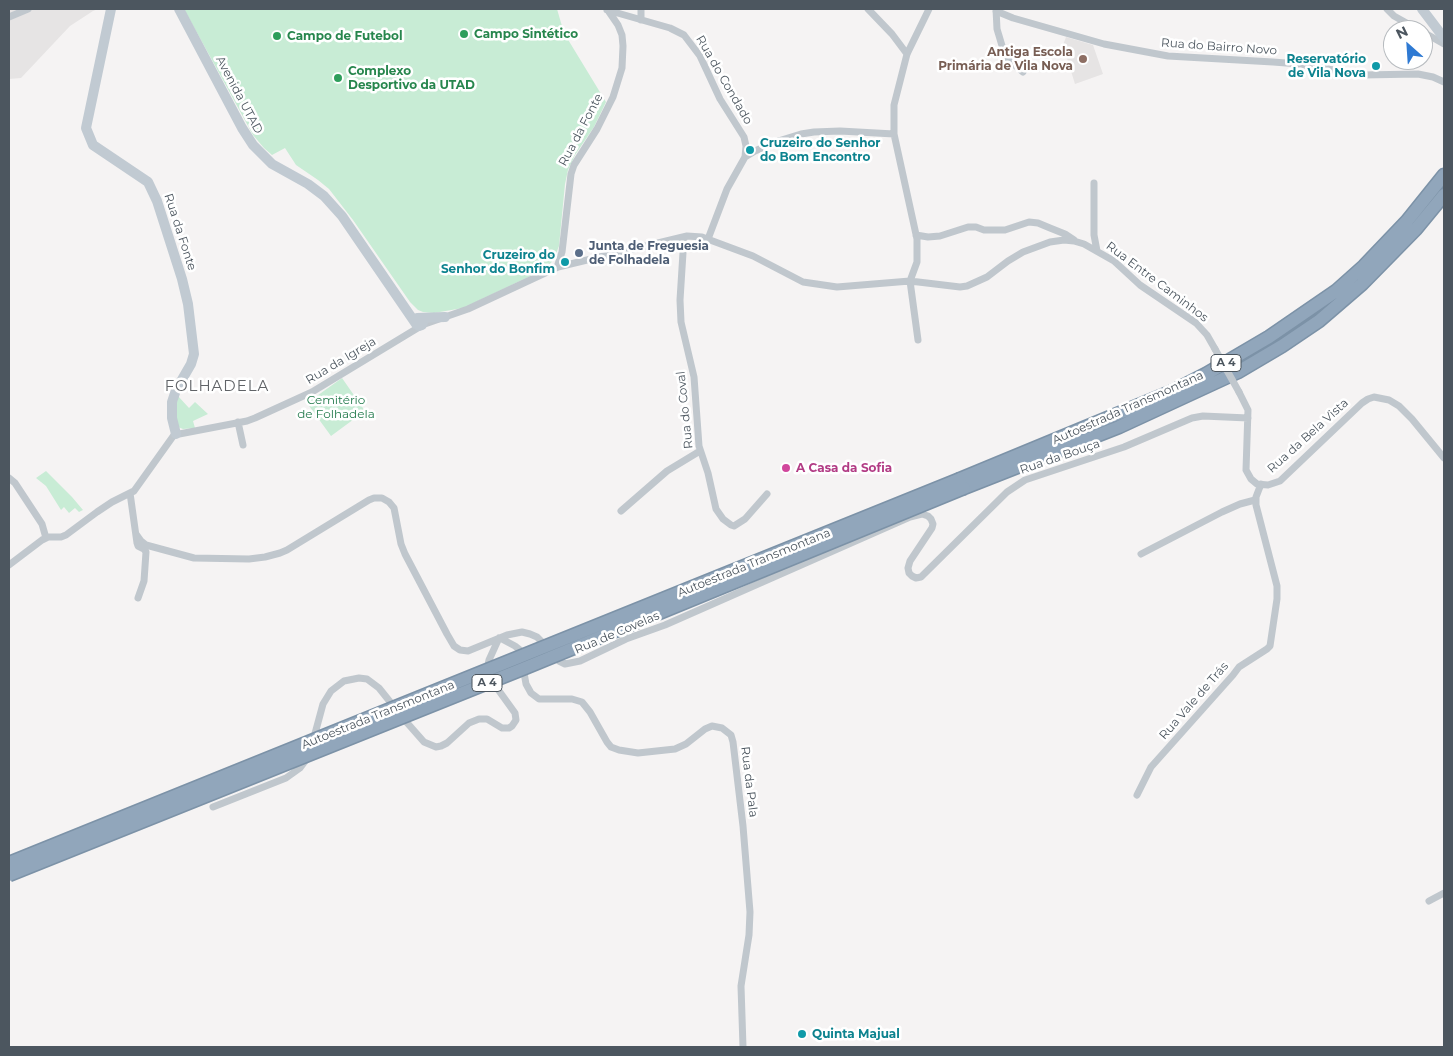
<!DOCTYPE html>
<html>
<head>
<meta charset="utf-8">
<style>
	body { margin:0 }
	#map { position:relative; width:1453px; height:1056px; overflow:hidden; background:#f5f3f3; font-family:Montserrat,sans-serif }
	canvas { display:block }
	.frame { position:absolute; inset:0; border:10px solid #4c565f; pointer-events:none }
	.north { position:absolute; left:1383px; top:20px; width:50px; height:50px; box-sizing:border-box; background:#fff; border:1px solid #b7bbbf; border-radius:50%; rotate:334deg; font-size:14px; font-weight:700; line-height:20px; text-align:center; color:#4c565f }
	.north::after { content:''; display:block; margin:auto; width:18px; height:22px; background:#2f7ad3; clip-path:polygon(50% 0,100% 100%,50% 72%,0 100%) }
</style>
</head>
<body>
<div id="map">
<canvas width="1453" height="1056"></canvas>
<div class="frame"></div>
<div class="north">N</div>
</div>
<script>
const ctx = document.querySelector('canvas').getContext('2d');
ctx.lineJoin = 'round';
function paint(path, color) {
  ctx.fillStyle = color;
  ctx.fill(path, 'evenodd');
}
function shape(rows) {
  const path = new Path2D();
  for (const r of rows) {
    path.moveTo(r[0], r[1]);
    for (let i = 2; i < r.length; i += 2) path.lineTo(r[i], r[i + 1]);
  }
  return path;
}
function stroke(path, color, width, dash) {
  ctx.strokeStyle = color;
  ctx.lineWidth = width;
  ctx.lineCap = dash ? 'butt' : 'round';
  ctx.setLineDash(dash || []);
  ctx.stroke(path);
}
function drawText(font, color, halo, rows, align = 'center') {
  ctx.font = font + ' Montserrat,sans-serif';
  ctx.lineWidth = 5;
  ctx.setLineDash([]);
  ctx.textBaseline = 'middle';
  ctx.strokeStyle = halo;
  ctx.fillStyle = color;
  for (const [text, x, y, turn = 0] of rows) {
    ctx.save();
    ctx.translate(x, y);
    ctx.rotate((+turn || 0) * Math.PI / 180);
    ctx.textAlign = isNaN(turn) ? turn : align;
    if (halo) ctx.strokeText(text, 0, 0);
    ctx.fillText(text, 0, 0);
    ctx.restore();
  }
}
const education = shape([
	[9,9,98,9,93,11,70,26,21,78,9,79],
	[1066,37,1093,45,1103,74,1075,84,1063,45]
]);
const green = shape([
	[184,9,557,9,564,33,606,102,594,127,575,155,568,170,565,184,559,246,554,259,550,264,539,272,463,308,434,313,423,312,418,310,410,302,353,220,329,189,318,180,296,165,285,148,272,155,264,148,253,135],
	[342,378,365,411,331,436,307,403],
	[178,396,189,408,195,402,208,414,193,421,195,428,183,429,178,427,174,420],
	[46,471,72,497,83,510,79,512,75,508,69,513,64,507,61,510,46,486,36,478]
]);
const street = shape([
	[868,9,892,34,907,54],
	[996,9,997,29,1003,49,1009,60,1023,72],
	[1387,9,1394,16,1419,30],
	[607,10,670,28,684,35,700,56,720,99,744,137,746,146,745,157,727,189,708,239],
	[996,11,1013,18,1104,44,1168,56,1273,62,1299,64,1362,75,1418,74,1433,77,1444,82],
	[9,17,28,9],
	[641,20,641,9],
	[1423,32,1444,44],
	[745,157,755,151,775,142,801,134,814,132,840,131,894,134],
	[1094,183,1094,235,1097,251],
	[916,235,928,237,940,236,968,227,976,227,984,230,1005,230,1029,222,1038,223,1050,228,1065,234,1074,240],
	[684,237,680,300,681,322,694,377,699,446,708,473,716,509,723,519,731,525,734,526,745,519,767,494],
	[557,267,562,252,571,174,574,165,597,129,613,97,622,68,623,46,622,35,618,25,607,9],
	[910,281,917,262,917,239,894,134,894,105,907,54,929,9],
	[910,281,918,340],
	[422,325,468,309,558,267,687,236,702,237,753,256,803,282,837,287,910,281,960,287,967,286,987,277,1008,261,1023,252,1050,242,1064,240,1074,241,1084,244,1114,261,1140,285,1196,323,1207,335,1215,349],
	[1239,392,1248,410,1246,470,1251,479,1257,484,1268,485,1280,481,1362,403,1368,399,1374,397,1389,400,1399,406,1412,419,1444,458],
	[238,422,243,445],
	[9,478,15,483,42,524,46,538],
	[130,493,137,543,138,546,144,549,146,552,144,581,138,598],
	[621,511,667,471,700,451],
	[136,534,141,541,146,545,194,558,249,559,265,557,280,553,287,550,369,500,374,498,382,498,389,502,394,508,401,544,405,554,447,634,454,646,460,650,468,651,507,635,522,632,530,634,537,637,547,647],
	[1141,554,1222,512,1240,504,1255,500],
	[9,565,42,540,48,537,61,537,66,535,97,512,112,502,134,491,174,435,247,421,255,418,312,392,421,326],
	[500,638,515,646,520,650,526,684,531,693,539,699,572,699,582,702,590,712,607,742,611,747,619,750,638,753,675,749,686,744,705,729,712,726,722,728,731,735,733,742,743,826,750,912,749,935,741,986,743,1047],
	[554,655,559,661,565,664,580,661,626,639,665,625,910,517,922,514,928,516,931,519,933,524,932,528,910,561,908,568,909,573,912,576,916,578,921,577,1007,492,1025,480,1124,447,1192,418,1203,416,1248,418],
	[402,717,424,742,436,747,441,746,447,743,469,723,479,719,487,719,502,728,509,728,512,726,516,720,515,713,489,677,487,670,489,660,499,638],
	[313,741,323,704,331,691,344,681,359,678,367,679,379,688,395,708],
	[1137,795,1151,767,1233,675,1239,667,1267,649,1270,646,1277,599,1277,586,1256,505,1256,497,1261,484],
	[213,807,286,778,300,768,309,756],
	[1429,901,1444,893]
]);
const secondary = shape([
	[111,9,86,128,93,145,148,182,157,201,182,279,188,304,194,354,191,364,176,390,172,402,172,418,176,434],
	[179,9,242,128,253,145,272,164,308,184,324,196,342,216,416,324,419,326,422,325,423,322,422,319,419,318],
	[1422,9,1444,38],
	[417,318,445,317]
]);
const highway = shape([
	[960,479,1173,391,1206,374,1269,337,1336,291,1364,266,1407,221,1444,175],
	[964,488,1119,427,1238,372,1282,346,1319,321,1362,284,1416,229,1444,195]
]);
const streetBridge = shape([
	[1215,349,1239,392]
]);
const highwayBridge = shape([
	[9,863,960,479],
	[9,875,525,668,964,488]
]);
const markers = [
	[464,34,5,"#2e9e5b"],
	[277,36,5,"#2e9e5b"],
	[1083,59,5,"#8d6e63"],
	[1376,66,5,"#0f9aa8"],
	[338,78,5,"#2e9e5b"],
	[750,150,5,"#0f9aa8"],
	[579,253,5,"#5c6f8a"],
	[565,262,5,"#0f9aa8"],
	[786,468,5,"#d1479c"],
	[802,1034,5,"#0f9aa8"]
];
const shields = [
	[1226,363,30],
	[487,683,30]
];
const shieldNames = [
	["A 4",1226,363],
	["A 4",487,683]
];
const leisureNames = [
	["Campo Sintético",474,34],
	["Campo de Futebol",287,36],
	["Complexo",348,71],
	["Desportivo da UTAD",348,85]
];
const streetNames = [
	["Rua do Bairro Novo",1219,47,4],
	["Rua do Condado",724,80,60],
	["Avenida UTAD",239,95,62],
	["Rua da Fonte",581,130,-62],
	["Rua da Fonte",180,232,72],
	["Rua Entre Caminhos",1157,282,37],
	["Rua da Igreja",341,361,-31],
	["Autoestrada Transmontana",1128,408,-24],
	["Rua do Coval",685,410,-96],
	["Rua da Bela Vista",1308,436,-42],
	["Rua da Bouça",1060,457,-19],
	["Autoestrada Transmontana",754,563,-22],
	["Rua de Covelas",617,633,-23],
	["Rua Vale de Trás",1194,701,-49],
	["Autoestrada Transmontana",378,715,-22],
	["Rua da Pala",749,782,83]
];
const educationNames = [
	["Antiga Escola",1073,52],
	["Primária de Vila Nova",1073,66]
];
const cultureNames = [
	["Reservatório",1366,59],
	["de Vila Nova",1366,73],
	["Cruzeiro do Senhor",760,143,"left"],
	["do Bom Encontro",760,157,"left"],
	["Cruzeiro do",555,255],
	["Senhor do Bonfim",555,269],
	["Quinta Majual",812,1034,"left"]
];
const serviceNames = [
	["Junta de Freguesia",589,246],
	["de Folhadela",589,260]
];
const parkNames = [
	["Cemitério",336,400],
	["de Folhadela",336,414]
];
const hotelNames = [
	["A Casa da Sofia",796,468]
];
const quarterNames = [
	["FOLHADELA",217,387]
];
paint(education, '#e6e4e4');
paint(green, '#c8ecd5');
stroke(highway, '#7c92a7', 15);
stroke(street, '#c0c7cd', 7);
stroke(secondary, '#c1cad2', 10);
stroke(highway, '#91a6bb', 12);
stroke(highwayBridge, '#7c92a7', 15, []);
stroke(streetBridge, '#c0c7cd', 7);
stroke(highwayBridge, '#91a6bb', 12);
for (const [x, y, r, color] of markers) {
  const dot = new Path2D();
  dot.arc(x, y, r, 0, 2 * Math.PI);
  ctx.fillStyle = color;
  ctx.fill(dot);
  stroke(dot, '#fff', 2);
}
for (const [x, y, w] of shields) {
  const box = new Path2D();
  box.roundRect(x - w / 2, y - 8.5, w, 17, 4);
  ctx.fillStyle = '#fff';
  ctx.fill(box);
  stroke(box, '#4c565f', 1);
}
drawText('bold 11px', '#4c565f', null, shieldNames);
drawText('bold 12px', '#27864d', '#fff', leisureNames, 'left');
drawText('12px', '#4c565f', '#fff', streetNames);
drawText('bold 12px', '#785e54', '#fff', educationNames, 'right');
drawText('bold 12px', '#0d838f', '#fff', cultureNames, 'right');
drawText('bold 12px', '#4e5e75', '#fff', serviceNames, 'left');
drawText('12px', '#227a4c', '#fff', parkNames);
drawText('bold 12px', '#b23c85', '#fff', hotelNames, 'left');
ctx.letterSpacing = '1px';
drawText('15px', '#606367', '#fff', quarterNames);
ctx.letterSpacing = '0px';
</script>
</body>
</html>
